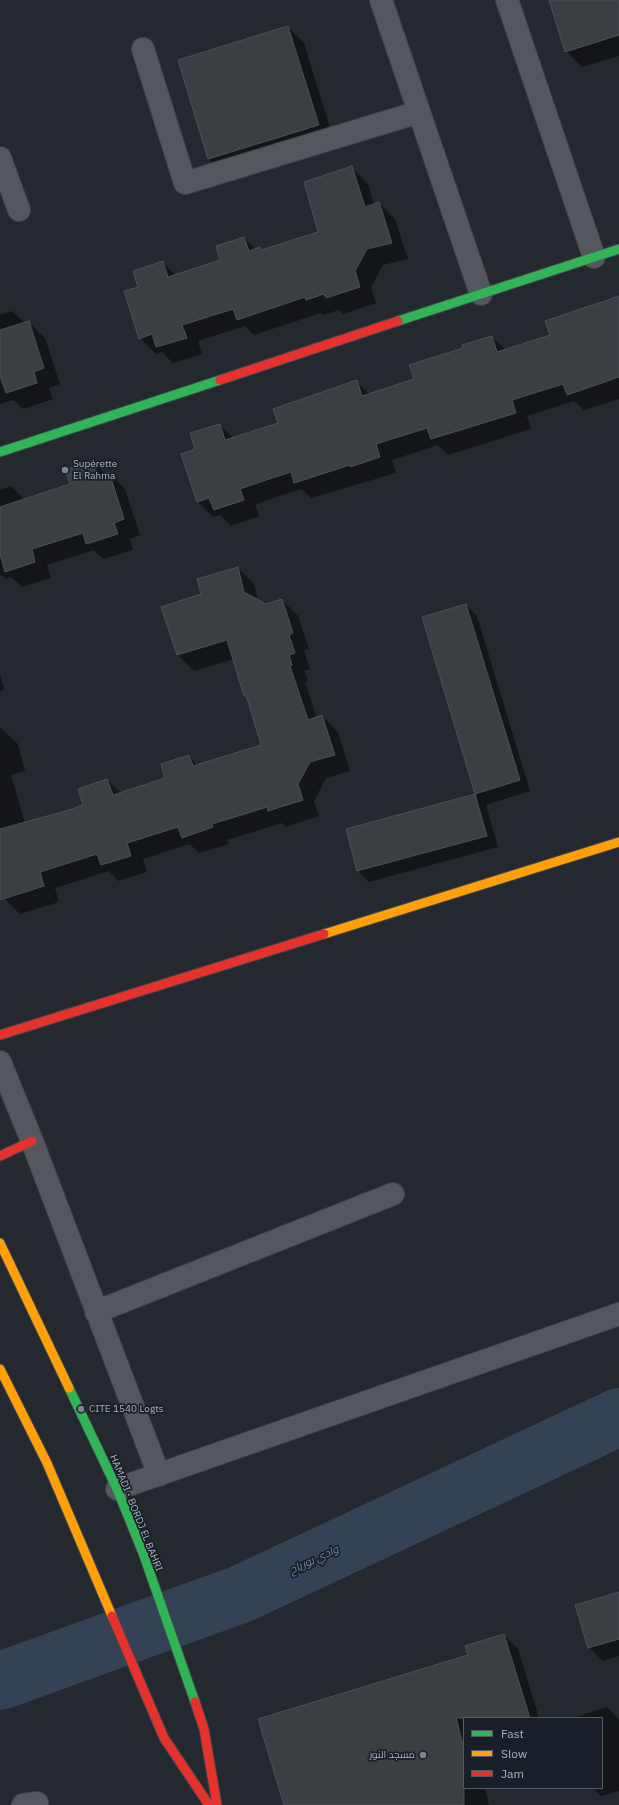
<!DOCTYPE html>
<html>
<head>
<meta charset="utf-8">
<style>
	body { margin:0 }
	#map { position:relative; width:619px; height:1805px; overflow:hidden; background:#24292f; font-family:"IBM Plex Sans",sans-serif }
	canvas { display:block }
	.legend { position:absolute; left:463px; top:1717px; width:140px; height:72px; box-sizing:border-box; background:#191f28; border:1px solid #545b65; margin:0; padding:5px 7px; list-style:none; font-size:12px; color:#adb5c1 }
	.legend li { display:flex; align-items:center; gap:8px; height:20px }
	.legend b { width:20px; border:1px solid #545b65 }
</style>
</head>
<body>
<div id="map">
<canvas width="619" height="1805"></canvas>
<ul class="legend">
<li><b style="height:5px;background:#30b455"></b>Fast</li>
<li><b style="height:5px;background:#ff9f0a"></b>Slow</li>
<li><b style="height:5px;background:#e5322d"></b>Jam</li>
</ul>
</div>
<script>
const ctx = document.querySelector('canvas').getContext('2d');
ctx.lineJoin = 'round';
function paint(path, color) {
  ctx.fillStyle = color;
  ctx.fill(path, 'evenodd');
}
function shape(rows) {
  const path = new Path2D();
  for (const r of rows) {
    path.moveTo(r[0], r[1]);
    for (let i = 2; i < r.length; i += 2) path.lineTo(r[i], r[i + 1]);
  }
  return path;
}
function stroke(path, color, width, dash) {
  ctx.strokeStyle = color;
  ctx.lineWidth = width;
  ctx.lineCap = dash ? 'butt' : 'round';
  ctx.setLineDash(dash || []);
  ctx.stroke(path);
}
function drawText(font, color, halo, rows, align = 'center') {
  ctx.font = font + ' "IBM Plex Sans",Cairo,sans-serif';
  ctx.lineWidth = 3.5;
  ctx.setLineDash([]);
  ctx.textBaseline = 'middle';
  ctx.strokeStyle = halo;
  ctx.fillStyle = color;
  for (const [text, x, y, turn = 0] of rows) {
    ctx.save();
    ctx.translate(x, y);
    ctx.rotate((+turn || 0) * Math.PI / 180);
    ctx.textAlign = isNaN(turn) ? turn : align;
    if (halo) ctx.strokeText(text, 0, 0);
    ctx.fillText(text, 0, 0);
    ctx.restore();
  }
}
const shadow = shape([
	[550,0,619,0,619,56,582,67,566,51],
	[288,27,304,43,334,141,225,175,209,159,179,60],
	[352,168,368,184,374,204,379,203,395,219,408,259,383,265,371,287,376,303,343,314,339,310,323,315,321,313,254,335,245,326,198,341,202,354,173,363,162,352,156,354,140,338,139,287,162,262,176,276,222,261,244,238,256,250,260,248,262,251,319,233],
	[619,296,619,399,584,410,574,401,527,416,531,429,448,455,438,445,392,460,396,473,311,498,302,489,282,495,255,505,259,516,231,526,220,515,213,517,197,501,196,450,220,425,234,439,279,424,356,381,370,395,415,380,464,349,492,337,506,350,551,336,601,303,600,301],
	[12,311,25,323,28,322,45,338,60,384,49,388,53,399,23,409,14,400,0,404,0,315],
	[93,462,105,474,109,473,125,489,140,535,130,539,133,550,103,559,94,550,47,565,51,578,22,587,11,577,5,579,2,575,0,576,0,490,11,486,25,500,71,485],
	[238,568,254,584,258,600,266,605,282,600,298,616,309,649,304,650,310,669,304,671,308,681,305,682,317,718,322,716,338,732,350,771,326,778,314,801,319,816,285,827,282,823,227,840,229,844,199,853,190,844,143,859,147,872,118,881,109,871,55,888,59,902,20,914,4,898,0,883,0,729,1,728,18,744,25,771,11,775,25,823,70,811,84,805,107,780,121,793,166,779,189,756,198,766,262,746,248,699,245,695,234,659,194,671,177,654,203,595],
	[466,605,477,616,530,791,486,805,498,847,369,882,358,871,347,829,477,794,423,618],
	[0,674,4,689,0,691],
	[619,1593,619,1656,603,1661,589,1647],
	[504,1635,518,1649,539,1718,464,1718,464,1788,485,1788,489,1805,285,1805,469,1656],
	[607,1707,619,1720,619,1791,601,1796,593,1788,602,1788,602,1718,572,1718]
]);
const river = shape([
	[0,1681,241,1594,619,1417]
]);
const building = shape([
	[549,0,619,0,619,35,565,52,549,0],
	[288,26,319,125,208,159,178,60,288,26],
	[352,166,365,207,379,202,392,243,367,249,355,271,360,287,326,298,324,294,306,300,305,297,237,320,233,309,182,325,187,338,156,347,152,334,139,339,124,291,138,287,133,271,163,261,168,277,220,260,216,246,244,237,249,251,260,247,261,250,318,232,304,182,352,166],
	[619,296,619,377,567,395,563,384,512,400,516,413,431,439,427,428,376,444,380,457,350,467,350,465,294,483,291,472,266,480,240,489,244,500,214,510,209,498,197,502,181,454,195,449,190,433,220,424,225,440,278,423,273,409,357,380,362,396,414,379,409,365,463,348,462,345,492,336,497,352,550,335,545,321,619,296],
	[29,321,44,368,34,372,37,383,6,393,0,376,0,330,29,321],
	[93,461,98,475,109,472,124,519,114,523,118,534,86,544,83,533,32,549,35,562,5,572,0,554,0,507,70,484,65,470,93,461],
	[238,567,244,592,266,604,282,599,293,633,289,635,295,653,289,655,292,665,290,666,308,720,322,715,335,755,310,762,298,784,303,800,268,811,267,807,212,824,213,827,182,838,178,827,127,843,131,856,101,865,97,854,40,872,44,886,0,900,0,829,69,810,83,805,78,789,107,779,113,795,165,778,161,764,189,755,193,766,261,745,246,695,244,696,227,640,177,655,161,607,201,594,197,579,238,567],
	[466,604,520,780,475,794,422,617,466,604],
	[475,794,487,836,357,871,346,829,475,794],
	[619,1592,619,1639,588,1648,575,1605,619,1592],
	[504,1634,530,1718,456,1718,464,1749,464,1805,284,1805,258,1719,468,1655,465,1646,504,1634]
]);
const street = shape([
	[381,0,481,294],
	[507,0,594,257],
	[143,49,185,183,419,112],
	[0,158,19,210],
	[0,1062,32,1141,159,1475],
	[96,1312,393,1194],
	[117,1489,619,1314],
	[23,1805,37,1803]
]);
const fast = shape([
	[398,321,619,249],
	[0,452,220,380],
	[69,1388,117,1489,143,1553,195,1702]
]);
const slow = shape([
	[324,934,619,842],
	[0,1243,69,1388],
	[0,1369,47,1463,112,1616]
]);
const jam = shape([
	[220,380,398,321],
	[0,1035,324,934],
	[0,1156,32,1141],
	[112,1616,164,1738,209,1805],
	[195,1702,204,1729,217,1805]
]);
const markers = [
	[65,470,4,"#7d848e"],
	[81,1409,4,"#7d848e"],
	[423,1755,4,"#7d848e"]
];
const poiNames = [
	["Supérette",73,464],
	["El Rahma",73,476],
	["CITE 1540 Logts",89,1409],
	["مسجد النور",415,1755,"right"]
];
const streetNames = [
	["HAMADI - BORDJ EL BAHRI",136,1513,68]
];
const waterNames = [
	["وادي بورياح",314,1560,-25]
];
paint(shadow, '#0007');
stroke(river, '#334255', 58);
paint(building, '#3b3f44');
stroke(building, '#4c5057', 1);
stroke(street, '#404448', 24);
stroke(fast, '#41454c', 11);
stroke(slow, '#41454c', 11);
stroke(jam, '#41454c', 11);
stroke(street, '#54575d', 22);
stroke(fast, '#30b455', 9);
stroke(slow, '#ff9f0a', 9);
stroke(jam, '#e5322d', 9);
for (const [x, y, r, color] of markers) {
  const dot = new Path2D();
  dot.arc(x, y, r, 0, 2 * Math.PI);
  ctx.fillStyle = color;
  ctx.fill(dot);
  stroke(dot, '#191f28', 1.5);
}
drawText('10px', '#adb5c1', '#191f28', poiNames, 'left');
drawText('10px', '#adb5c1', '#191f28', streetNames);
drawText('italic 11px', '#778da8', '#191f28', waterNames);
</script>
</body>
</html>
